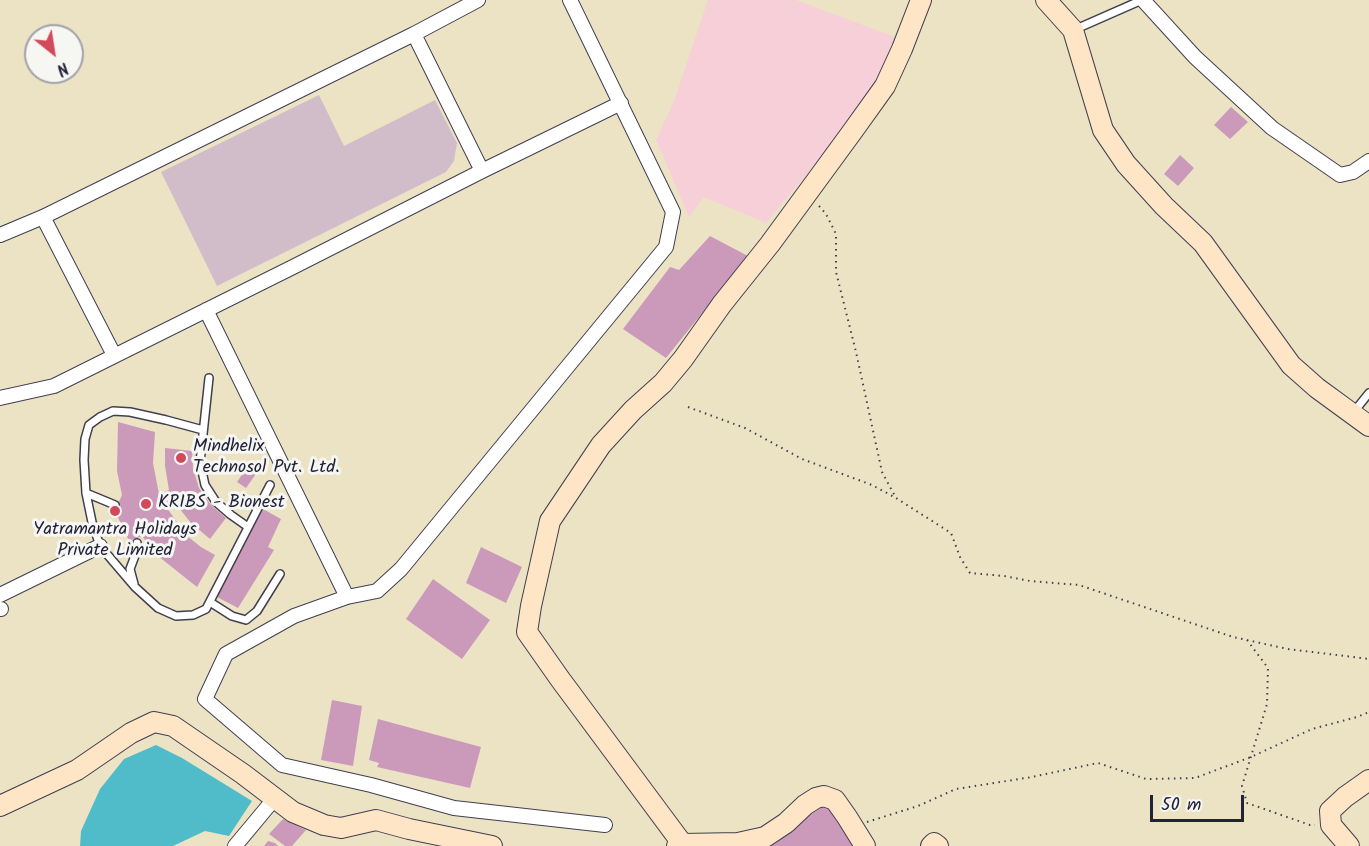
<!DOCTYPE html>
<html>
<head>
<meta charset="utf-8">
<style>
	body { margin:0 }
	#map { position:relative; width:1369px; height:846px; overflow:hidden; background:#ece3c5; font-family:Kalam,sans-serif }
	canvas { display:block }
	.north { position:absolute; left:24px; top:24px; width:60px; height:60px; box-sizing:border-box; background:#f6f6f2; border:2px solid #a1a1a9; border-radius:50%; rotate:150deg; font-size:16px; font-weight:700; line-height:24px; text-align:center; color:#22223b }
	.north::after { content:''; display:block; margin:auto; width:21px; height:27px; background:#d1495b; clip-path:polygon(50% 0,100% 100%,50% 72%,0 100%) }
	.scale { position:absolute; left:1150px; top:795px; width:94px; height:27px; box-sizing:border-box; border:3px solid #22223b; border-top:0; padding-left:8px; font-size:18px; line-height:21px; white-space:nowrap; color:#22223b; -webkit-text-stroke:4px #f6f6f2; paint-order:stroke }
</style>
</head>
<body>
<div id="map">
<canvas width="1369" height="846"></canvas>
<div class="north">N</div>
<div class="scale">50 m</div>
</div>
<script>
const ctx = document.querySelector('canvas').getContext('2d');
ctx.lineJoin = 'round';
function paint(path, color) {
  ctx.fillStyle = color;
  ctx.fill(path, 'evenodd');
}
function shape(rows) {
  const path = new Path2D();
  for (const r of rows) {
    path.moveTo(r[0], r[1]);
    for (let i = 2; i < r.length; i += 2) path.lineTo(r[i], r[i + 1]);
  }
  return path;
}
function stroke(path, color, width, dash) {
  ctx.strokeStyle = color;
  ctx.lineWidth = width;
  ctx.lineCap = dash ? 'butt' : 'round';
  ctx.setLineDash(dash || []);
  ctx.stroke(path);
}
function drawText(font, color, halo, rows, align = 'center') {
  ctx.font = font + ' Kalam,sans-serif';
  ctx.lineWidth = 6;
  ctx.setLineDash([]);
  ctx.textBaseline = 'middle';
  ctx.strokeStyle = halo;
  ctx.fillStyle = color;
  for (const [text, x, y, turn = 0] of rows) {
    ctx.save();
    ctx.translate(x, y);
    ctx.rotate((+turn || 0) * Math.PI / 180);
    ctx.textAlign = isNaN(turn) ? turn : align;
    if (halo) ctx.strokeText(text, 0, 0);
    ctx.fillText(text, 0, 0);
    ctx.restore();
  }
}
const built = shape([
	[708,0,796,0,906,41,820,158,766,223,704,197,689,217,656,140,674,101]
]);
const industrial = shape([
	[319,95,344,146,435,100,457,143,454,161,446,172,217,286,161,172]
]);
const water = shape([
	[156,745,182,758,252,801,229,836,205,831,173,846,80,846,81,831,100,789,124,759]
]);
const building = shape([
	[1231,107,1248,122,1230,139,1214,125],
	[1180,155,1194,168,1178,186,1164,174],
	[710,236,748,256,666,358,623,329,670,267,679,270],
	[118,422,155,432,153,463,159,494,169,490,165,466,165,448,192,451,193,468,199,488,211,505,226,518,210,539,191,523,175,503,167,508,186,535,201,547,215,555,197,587,158,556,142,536,129,541,115,511,122,495,117,471],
	[248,466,258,471,246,488,237,482],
	[263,509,281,519,268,547,274,550,238,608,215,596],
	[481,547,522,567,506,603,466,583],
	[433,579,490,620,462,659,406,619],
	[332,700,362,706,353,766,321,760],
	[378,719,481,747,470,788,377,767,379,763,369,760],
	[826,805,857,846,760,846],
	[283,819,306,830,292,846,285,846,269,834],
	[268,841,275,843,278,846,264,846]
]);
const path = shape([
	[819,206,826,214,836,234,836,272,856,352,882,472,896,498,951,533,960,557,970,573,1004,576,1030,581,1079,585,1233,637,1288,649,1369,659],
	[688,407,745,428,802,459,872,485,896,498],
	[1247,640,1268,668,1267,704,1242,786,1247,803,1310,825,1315,825],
	[867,822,918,806,956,789,1032,777,1098,763,1146,779,1195,778,1251,757,1312,729,1357,717,1369,712]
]);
const lane = shape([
	[1076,29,1142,0],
	[209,378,200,462,205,485,216,502,231,515,248,527],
	[1353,413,1369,393],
	[203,430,166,420,130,412,113,411,100,417,89,425,85,439,84,460,86,493,92,522,100,546,135,587,158,608,176,616,193,615,206,609,270,485],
	[86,493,115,505],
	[134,584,130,569,136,553,137,543],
	[210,602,232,616,246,620,257,611,280,574]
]);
const street = shape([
	[570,0,673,212,666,247,401,569,377,591,347,597,294,616,226,654,205,699,282,765,371,785,454,808,605,825],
	[1143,0,1195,57,1272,128,1340,175,1353,172,1369,161],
	[414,34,482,171],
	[43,217,114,355],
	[0,235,43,217,414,34,478,0],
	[206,310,347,597],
	[0,398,54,386,293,267,482,171,621,103],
	[0,595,100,546],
	[0,609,1,609],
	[235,846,275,798]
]);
const secondary = shape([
	[1046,0,1073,30,1103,130,1126,164,1164,206,1203,243,1291,365,1317,388,1369,426],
	[0,806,77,770,131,733,154,722,173,726,243,774,293,812,324,825,341,828,376,820,409,829,492,846],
	[677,846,682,844,738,843,765,837,786,823,805,805,816,798,824,796,835,800,847,817,865,846],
	[684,846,560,679,527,632,531,606,550,521,601,445,633,410,663,383,683,359,722,304,770,244,852,132,885,86,902,49,921,0],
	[931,846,934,843,938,846],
	[1349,846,1331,825,1330,811,1345,797,1369,780]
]);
const markers = [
	[181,458,6,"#d1495b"],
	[146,504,6,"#d1495b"],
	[115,511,6,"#d1495b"]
];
const poiNames = [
	["Mindhelix",193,448],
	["Technosol Pvt. Ltd.",193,469],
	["KRIBS - Bionest",158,504],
	["Yatramantra Holidays",115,531,"center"],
	["Private Limited",115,552,"center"]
];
paint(built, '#f6cfd8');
paint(industrial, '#d1bdca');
paint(water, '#50bcca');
paint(building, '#cb9abb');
stroke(lane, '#403f50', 10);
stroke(street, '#403f50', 16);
stroke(secondary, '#403f50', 22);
stroke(path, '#403f50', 2, [1.5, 4.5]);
stroke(lane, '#fff', 7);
stroke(street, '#fff', 14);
stroke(secondary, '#fde5c5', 20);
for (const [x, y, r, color] of markers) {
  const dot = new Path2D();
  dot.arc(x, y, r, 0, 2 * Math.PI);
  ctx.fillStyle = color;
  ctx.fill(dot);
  stroke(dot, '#f6f6f2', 2);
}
drawText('18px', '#22223b', '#f6f6f2', poiNames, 'left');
</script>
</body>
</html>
